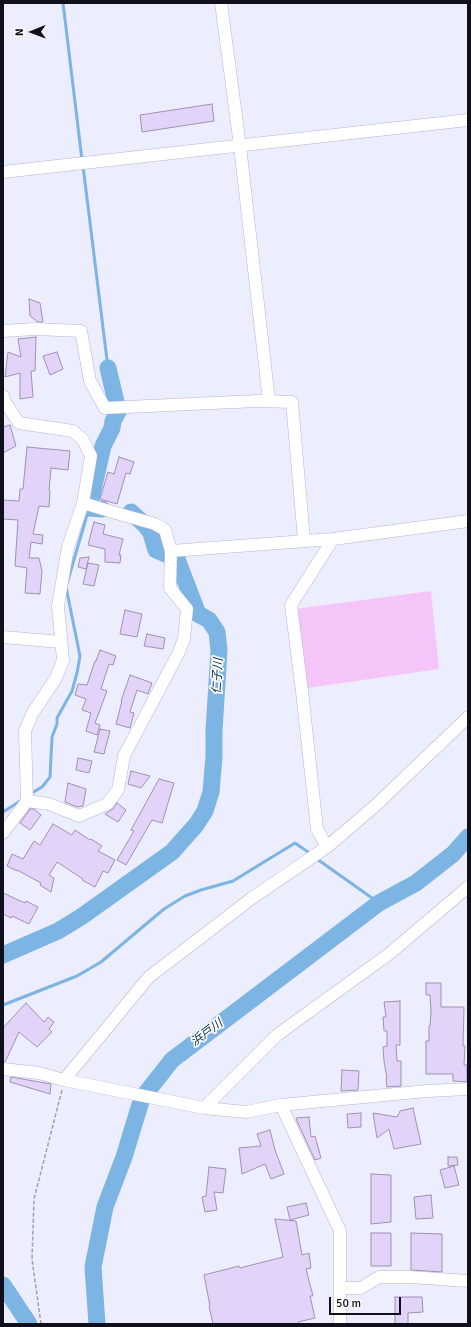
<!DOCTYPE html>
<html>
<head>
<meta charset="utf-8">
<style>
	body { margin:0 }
	#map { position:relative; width:471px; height:1327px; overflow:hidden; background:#edeefd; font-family:Signika,sans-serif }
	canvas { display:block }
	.frame { position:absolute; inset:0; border:4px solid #10101c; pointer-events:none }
	.north { position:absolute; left:12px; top:12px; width:40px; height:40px; -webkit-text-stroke:3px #fdfdfd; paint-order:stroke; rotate:269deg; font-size:11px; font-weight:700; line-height:16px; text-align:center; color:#10101c }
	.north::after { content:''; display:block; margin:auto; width:14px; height:18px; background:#10101c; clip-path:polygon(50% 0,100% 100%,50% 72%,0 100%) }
	.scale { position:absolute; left:329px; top:1297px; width:72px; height:18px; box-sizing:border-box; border:2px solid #10101c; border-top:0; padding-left:5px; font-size:12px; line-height:14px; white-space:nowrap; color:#10101c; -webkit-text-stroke:3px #fdfdfd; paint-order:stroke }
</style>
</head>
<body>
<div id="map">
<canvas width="471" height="1327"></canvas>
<div class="frame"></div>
<div class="north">N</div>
<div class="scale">50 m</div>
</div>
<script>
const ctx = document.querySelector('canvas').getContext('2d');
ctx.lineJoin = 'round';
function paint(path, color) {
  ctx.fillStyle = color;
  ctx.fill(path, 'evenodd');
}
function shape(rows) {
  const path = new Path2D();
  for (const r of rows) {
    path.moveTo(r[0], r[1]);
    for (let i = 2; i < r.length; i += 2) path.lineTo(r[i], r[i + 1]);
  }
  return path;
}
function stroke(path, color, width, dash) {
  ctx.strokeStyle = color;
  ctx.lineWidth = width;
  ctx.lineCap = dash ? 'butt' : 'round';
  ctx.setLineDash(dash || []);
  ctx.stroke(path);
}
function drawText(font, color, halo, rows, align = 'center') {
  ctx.font = font + ' Signika,"Noto Sans JP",sans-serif';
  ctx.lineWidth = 3.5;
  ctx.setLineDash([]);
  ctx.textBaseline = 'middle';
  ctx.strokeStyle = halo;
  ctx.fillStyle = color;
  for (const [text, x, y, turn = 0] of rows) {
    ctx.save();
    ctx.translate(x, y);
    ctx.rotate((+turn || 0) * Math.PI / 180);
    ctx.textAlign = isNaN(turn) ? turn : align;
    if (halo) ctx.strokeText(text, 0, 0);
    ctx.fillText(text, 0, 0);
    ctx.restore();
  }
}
const green = shape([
	[431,591,439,669,307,688,295,609]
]);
const stream = shape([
	[63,3,82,160],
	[83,166,108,368],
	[30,794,42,787,50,777,52,737,57,724,57,718,72,691,77,673,80,656,66,587,89,508],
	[3,812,22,800],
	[317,859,379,903],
	[3,1005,77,976,101,962,164,909,185,896,201,890,233,881,295,843,311,854]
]);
const river = shape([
	[102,509,89,508,103,446,112,428,113,421,119,410,116,402,108,368],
	[3,955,58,931,81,917,172,852,196,825,205,811,211,792,214,757,214,731,219,650,217,632,209,620,198,614,177,559,156,550,151,533,145,525,131,512],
	[3,1285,29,1324],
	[97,1324,93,1267,105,1207,124,1157,142,1098,172,1060,379,903,416,883,453,854,468,837]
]);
const building = shape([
	[212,104,214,121,142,132,140,115,212,104],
	[29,299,40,303,43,322,38,322,30,316,29,299],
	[36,337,35,371,31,371,33,397,20,399,20,373,5,377,8,352,21,357,18,339,36,337],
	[57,352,63,369,50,375,43,356,57,352],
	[10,425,16,446,3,453,3,427,10,425],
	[27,447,70,451,68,470,51,468,49,491,50,491,49,507,39,506,33,534,43,535,42,544,31,542,29,558,39,558,42,571,40,594,25,593,27,568,15,566,18,520,3,519,3,500,19,501,20,489,23,489,27,447],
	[119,457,134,462,130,474,126,473,117,504,100,499,108,472,114,474,119,457],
	[94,522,105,525,103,534,123,539,119,555,121,555,120,563,105,562,105,549,88,545,94,522],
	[89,557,86,569,78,567,80,558,89,557],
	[88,563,99,565,94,586,83,584,88,563],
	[125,610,142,614,137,637,120,634,125,610],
	[147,634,165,638,163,649,144,646,147,634],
	[100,650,116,656,113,665,109,664,101,689,107,691,95,723,100,725,97,735,86,731,91,713,82,710,86,699,75,695,78,684,87,685,95,661,96,661,100,650],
	[130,675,152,683,148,694,137,690,130,712,134,713,130,728,116,724,122,701,121,701,130,675],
	[100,729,110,731,104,754,94,752,100,729],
	[78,758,92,761,89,773,76,770,78,758],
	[131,771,150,776,141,788,128,784,131,771],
	[159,779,174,783,162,823,152,820,126,865,117,860,134,831,131,830,159,779],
	[68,783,86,789,83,806,77,807,65,802,68,783],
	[117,803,126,810,118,822,105,814,113,809,117,803],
	[30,809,34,809,41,815,30,830,20,823,30,809],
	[53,824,72,835,75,830,90,840,91,839,102,846,98,851,115,860,108,873,103,871,95,887,82,880,83,879,57,862,49,875,54,878,51,892,40,885,41,883,17,870,17,871,7,866,12,854,23,859,34,841,40,845,53,824],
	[3,893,25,903,26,901,38,907,29,924,12,916,11,918,3,914,3,893],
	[426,983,441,983,441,1007,464,1007,463,1046,465,1046,464,1065,467,1065,467,1082,453,1081,453,1074,426,1074,426,1041,429,1041,429,1026,430,1026,431,1011,430,995,426,995,426,983],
	[400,1001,400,1045,396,1045,397,1061,401,1061,401,1086,387,1087,386,1079,387,1079,384,1061,383,1047,387,1046,387,1031,384,1031,383,1017,386,1017,384,1002,400,1001],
	[26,1003,44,1022,48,1017,54,1022,49,1029,52,1032,37,1047,19,1032,5,1062,3,1062,3,1028,26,1003],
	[342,1070,359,1071,358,1090,341,1091,342,1070],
	[11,1077,51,1084,50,1094,10,1082,11,1077],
	[413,1108,421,1144,394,1149,389,1129,377,1138,373,1113,397,1117,400,1111,413,1108],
	[361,1113,361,1127,348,1128,347,1114,361,1113],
	[309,1117,311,1137,315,1136,321,1158,315,1160,297,1121,296,1118,309,1117],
	[270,1130,275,1150,284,1174,271,1179,265,1164,242,1174,239,1148,261,1146,257,1134,270,1130],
	[448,1157,457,1157,458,1165,448,1166,448,1157],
	[454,1166,459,1185,445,1188,440,1170,454,1166],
	[209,1167,226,1169,223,1193,214,1192,217,1210,205,1212,202,1197,206,1196,209,1167],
	[371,1174,391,1175,391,1222,371,1224,371,1174],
	[431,1195,433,1218,416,1219,414,1197,431,1195],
	[306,1203,309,1215,290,1220,287,1207,306,1203],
	[275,1219,296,1221,302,1255,309,1253,311,1268,306,1269,313,1296,310,1296,315,1318,298,1322,299,1324,213,1324,209,1306,210,1306,204,1275,239,1266,240,1268,283,1257,275,1219],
	[371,1233,391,1233,391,1266,371,1266,371,1233],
	[411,1233,442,1234,442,1272,411,1270,411,1233],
	[395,1297,422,1297,423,1312,408,1313,408,1324,395,1324,395,1297]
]);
const path = shape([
	[41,1324,32,1259,34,1199,62,1090]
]);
const minor = shape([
	[221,3,240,146,269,401],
	[3,172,468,120],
	[3,331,35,329,81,331,90,381,105,408,257,401,292,402,304,540],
	[3,396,5,402,19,423,73,431,83,440,91,456,83,503,68,547,58,606,63,660,56,678,32,714,25,731,27,801,3,833],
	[171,551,333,539,468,521],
	[3,637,61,642],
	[27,801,49,804,79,816,107,804,118,790,124,756,178,654,184,639,187,609,170,588,171,551,165,530,155,524,116,513,83,503],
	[327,847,317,829,302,691,291,605,333,539],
	[3,1069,39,1073,64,1080,204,1108,246,1112,281,1105,427,1091,468,1089],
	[64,1080,149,977,252,898,327,847,376,805,468,717],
	[281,1105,340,1231,340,1324],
	[204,1108,277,1035,389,954,468,887],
	[340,1288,361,1288,379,1277,410,1277,468,1281]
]);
const waterNames = [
	["仁子川",218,676,-87],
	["浜戸川",207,1033,-37]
];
paint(green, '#f5c5f9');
stroke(stream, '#7cb4e3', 3);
stroke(river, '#7cb4e3', 17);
paint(building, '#e3d3f9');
stroke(building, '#9e91b1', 1);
stroke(minor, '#b3b4d7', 13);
stroke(path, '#a0a0ae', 1.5, [4, 2]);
stroke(minor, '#fff', 12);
drawText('italic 12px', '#012e4c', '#fdfdfd', waterNames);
</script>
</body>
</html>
